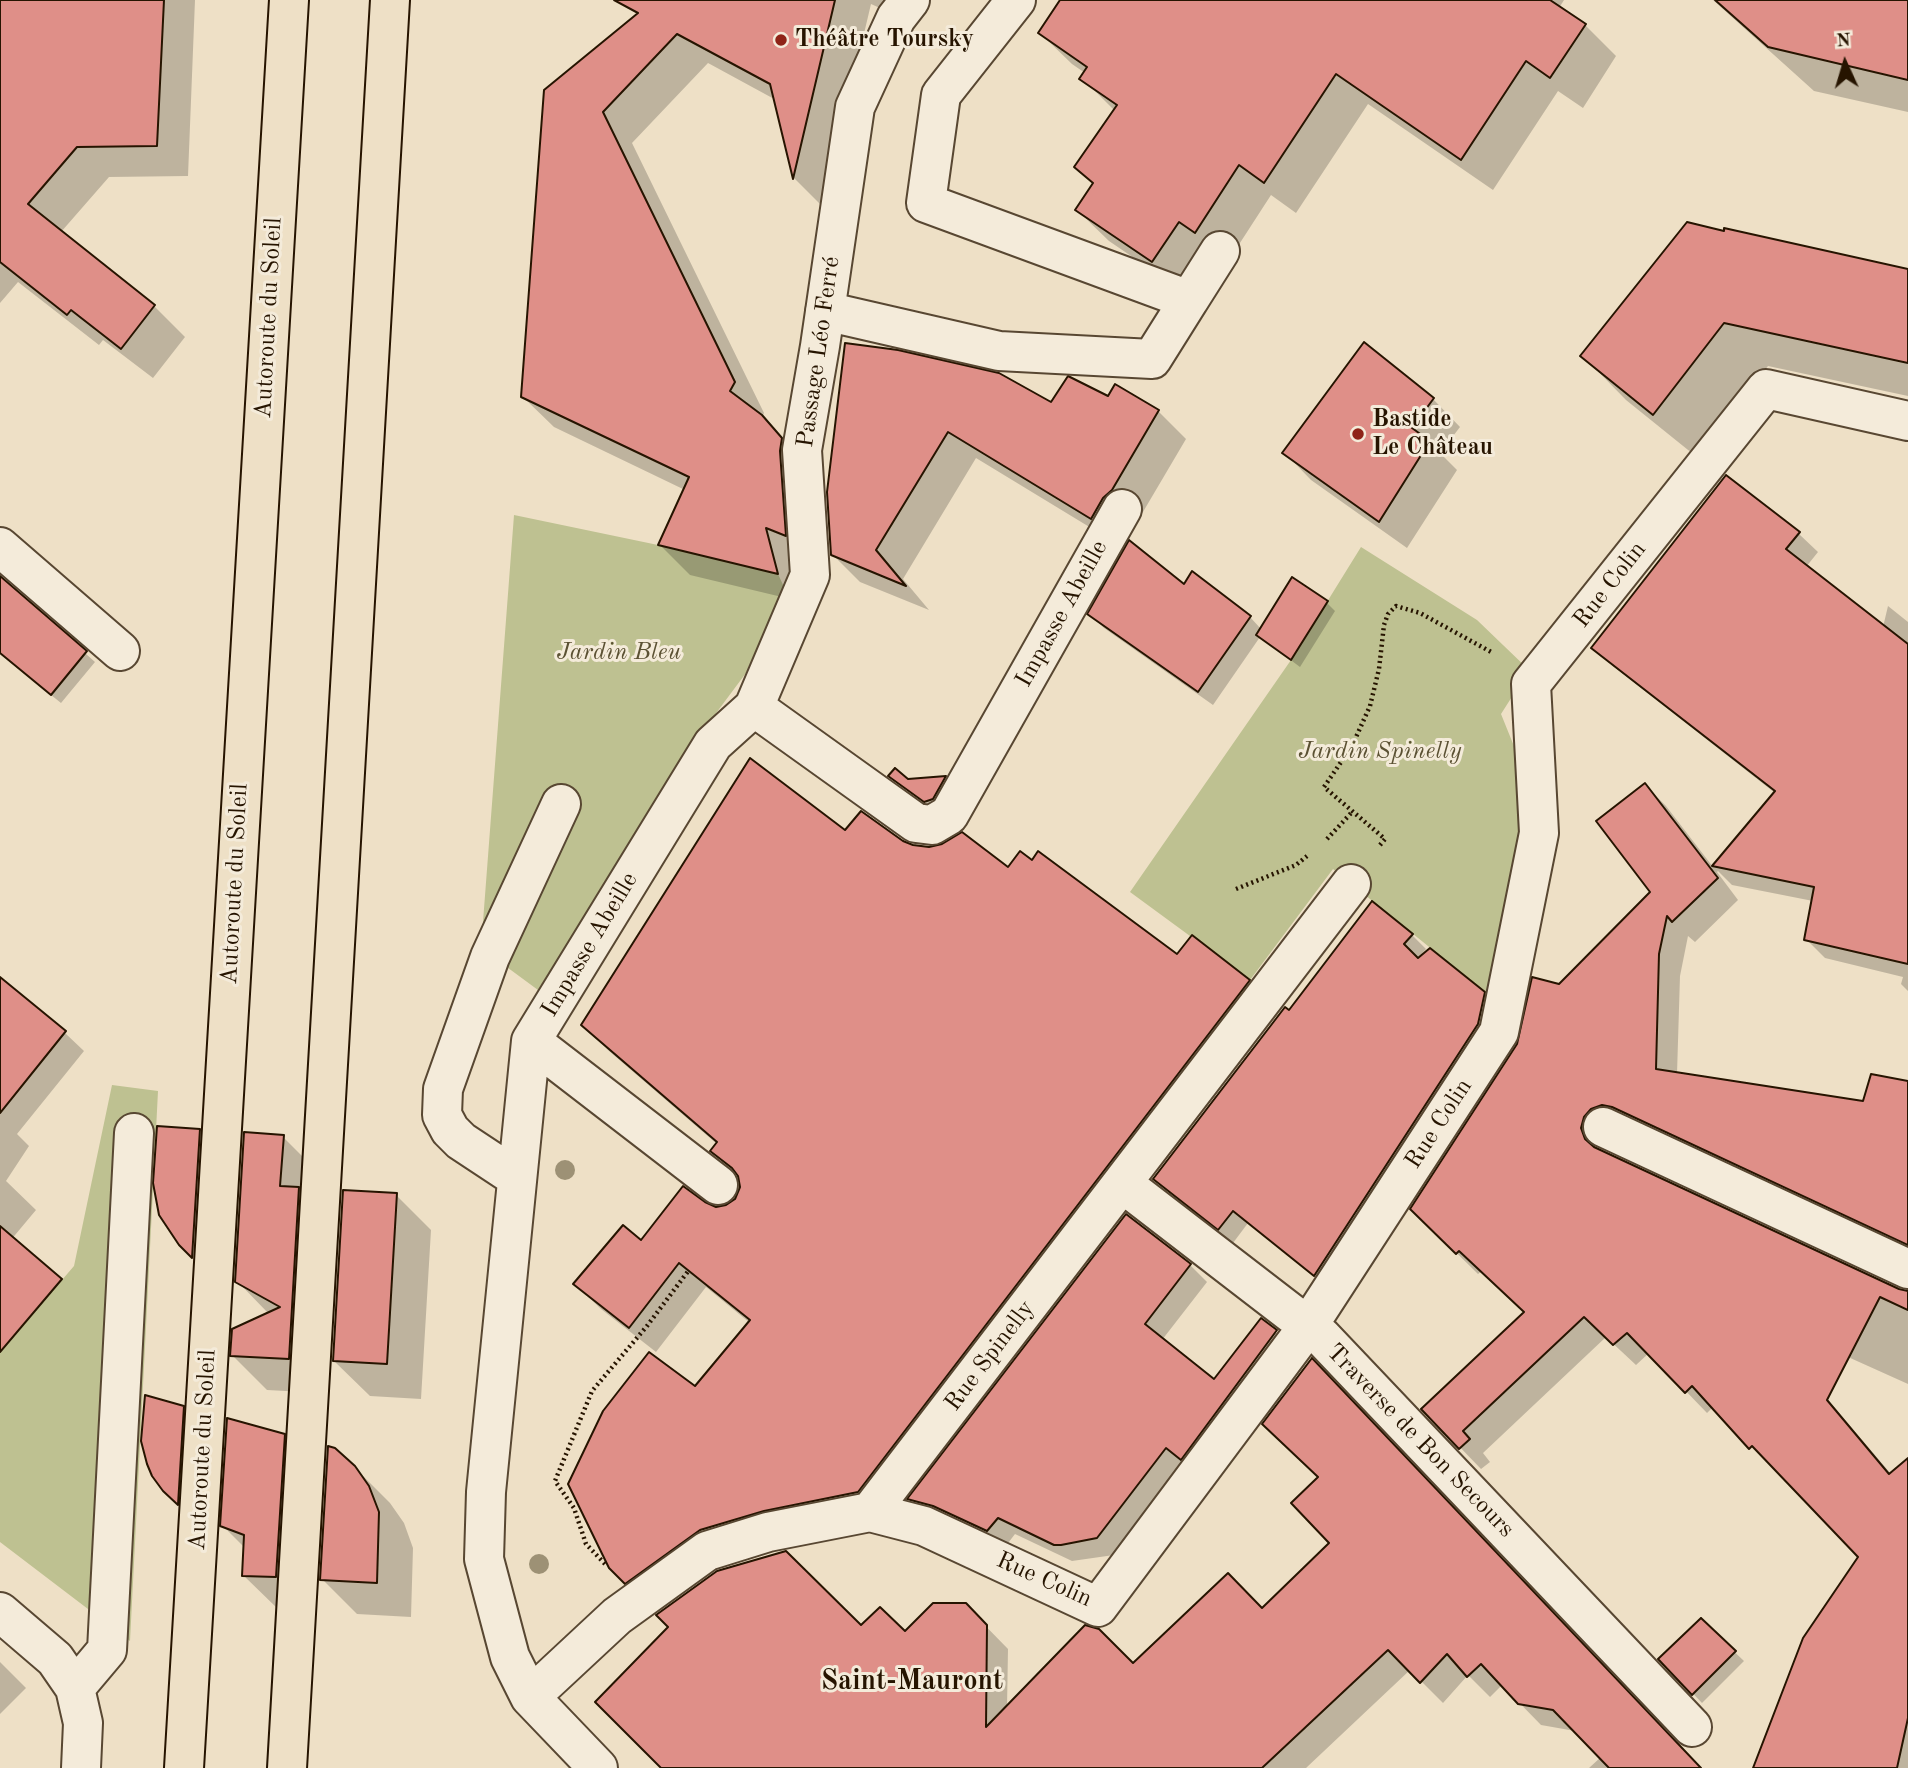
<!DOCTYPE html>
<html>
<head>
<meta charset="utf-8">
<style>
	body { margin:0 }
	#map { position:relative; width:1908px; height:1768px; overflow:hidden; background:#eee0c6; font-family:"Old Standard TT",serif }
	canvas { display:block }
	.north { position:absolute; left:1810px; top:28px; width:70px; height:70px; -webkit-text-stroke:5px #f4ebda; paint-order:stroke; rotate:356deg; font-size:19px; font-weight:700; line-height:28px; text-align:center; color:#261400 }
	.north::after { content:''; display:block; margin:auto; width:24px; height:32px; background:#261400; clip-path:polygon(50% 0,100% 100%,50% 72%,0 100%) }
</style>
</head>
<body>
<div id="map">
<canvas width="1908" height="1768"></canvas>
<div class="north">N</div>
</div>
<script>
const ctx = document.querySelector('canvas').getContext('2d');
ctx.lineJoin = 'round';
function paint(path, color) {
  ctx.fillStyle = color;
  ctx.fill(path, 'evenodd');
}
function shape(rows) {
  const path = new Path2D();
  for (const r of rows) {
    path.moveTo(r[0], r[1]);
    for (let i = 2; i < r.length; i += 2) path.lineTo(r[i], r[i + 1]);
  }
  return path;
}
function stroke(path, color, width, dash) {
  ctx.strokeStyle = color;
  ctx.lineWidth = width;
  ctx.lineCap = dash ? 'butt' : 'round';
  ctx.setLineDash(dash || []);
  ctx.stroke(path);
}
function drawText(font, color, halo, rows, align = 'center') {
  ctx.font = font + ' "Old Standard TT",serif';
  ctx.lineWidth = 6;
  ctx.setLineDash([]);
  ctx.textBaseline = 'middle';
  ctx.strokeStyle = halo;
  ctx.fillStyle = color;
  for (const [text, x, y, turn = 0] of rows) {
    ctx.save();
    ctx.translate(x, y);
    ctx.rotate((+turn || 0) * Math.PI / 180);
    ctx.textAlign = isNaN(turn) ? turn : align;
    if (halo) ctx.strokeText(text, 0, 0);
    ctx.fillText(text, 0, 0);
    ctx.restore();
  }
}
const green = shape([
	[514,515,658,545,778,574,784,587,746,673,702,732,538,990,481,948],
	[1361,547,1477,620,1529,670,1501,714,1522,766,1529,820,1497,1002,1333,869,1250,980,1130,892,1291,660],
	[112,1085,158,1091,130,1641,0,1542,0,1352,74,1266]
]);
const shadow = shape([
	[0,0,195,0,188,176,109,177,61,232,154,306,185,337,153,378,103,340,99,345,18,282,0,303],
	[657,0,900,0,891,13,871,4,823,207,794,178,776,100,708,63,632,143,764,413,762,417,792,448,807,603,690,575,660,545,685,490,554,427,523,397,546,91],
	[1062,0,1564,0,1559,8,1585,25,1616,56,1583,108,1558,91,1493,190,1368,104,1296,213,1271,195,1227,263,1184,292,1109,241,1077,210,1094,185,1076,167,1115,111,1082,78,1085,73,1072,64,1040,33],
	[1713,0,1908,0,1908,112,1814,91],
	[1908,271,1908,396,1768,366,1698,458,1626,400,1583,356],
	[1364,344,1433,399,1460,427,1440,453,1457,470,1407,548,1311,480,1284,452],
	[847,345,1052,405,1109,398,1158,411,1186,439,1140,517,1130,526,1119,545,976,458,903,579,929,610,860,582,832,554],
	[1727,477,1799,534,1818,552,1806,567,1883,627,1888,606,1908,622,1908,991,1901,984,1903,977,1825,958,1806,939,1813,901,1732,885,1718,871,1717,872,1738,900,1695,942,1688,936,1680,976,1677,1074,1864,1103,1908,1083,1908,1255,1604,1140,1602,1153,1898,1291,1908,1292,1908,1384,1757,1316,1891,1474,1908,1460,1908,1768,1755,1768,1860,1557,1713,1407,1707,1413,1649,1353,1636,1365,1606,1337,1483,1453,1490,1462,1481,1469,1423,1409,1526,1313,1482,1271,1478,1274,1412,1209,1560,986,1652,892,1645,785,1666,806,1713,867,1775,793,1613,666,1594,647],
	[1193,574,1250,617,1261,629,1326,602,1335,611,1300,667,1260,637,1213,705,1104,628,1090,614,1185,586],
	[0,577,95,662,61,703,0,654],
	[891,776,908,781,945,778,954,787,937,810,900,785],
	[846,832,902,842,1008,870,1178,957,1249,981,1274,1007,883,1517,726,1555,652,1608,614,1570,695,1389,750,1323,706,1287,656,1352,601,1309,575,1284,704,1204,716,1208,726,1207,736,1200,741,1187,739,1178,712,1151,717,1144,609,1051,583,1025],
	[1412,935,1426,949,1419,957,1484,993,1498,1008,1329,1289,1248,1223,1233,1243,1169,1193,1155,1179,1290,1013],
	[0,979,65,1033,84,1051,17,1134,29,1146,6,1181,36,1210,5,1247,0,1242],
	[199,1131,234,1166,216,1280,180,1244],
	[283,1137,318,1172,323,1393,267,1390,232,1355,269,1314,237,1281],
	[396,1195,431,1230,421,1399,370,1396,334,1361],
	[1126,1216,1190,1265,1207,1282,1162,1340,1214,1381,1261,1320,1293,1348,1114,1555,1072,1561,1015,1534,1005,1547,926,1516,910,1499],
	[183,1408,218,1443,201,1526,165,1490],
	[284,1436,319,1471,279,1610,243,1575,245,1548,222,1525],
	[354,1467,390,1503,404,1523,413,1548,411,1617,357,1614,322,1579],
	[1331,1543,1699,1768,1589,1768,1601,1757,1575,1731,1541,1725,1502,1685,1490,1697,1468,1675,1443,1703,1410,1670,1306,1768,664,1768,861,1627,905,1634,965,1605,1008,1649,1007,1708,1133,1665,1262,1610],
	[1701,1620,1744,1661,1702,1703,1660,1659],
	[0,1662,26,1688,0,1714]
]);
const building = shape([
	[0,0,164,0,157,146,77,147,28,204,155,305,121,349,71,310,67,315,0,262,0,0],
	[614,0,835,0,793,179,770,84,677,34,603,112,735,382,730,391,762,415,782,438,780,451,786,536,766,528,778,574,658,545,689,477,521,397,544,90,638,13,614,0],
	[1060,0,1550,0,1586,24,1550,78,1526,61,1461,160,1336,74,1264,183,1239,165,1195,233,1179,222,1152,262,1075,210,1093,183,1074,167,1117,105,1079,79,1087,67,1038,33,1060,0],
	[1715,0,1908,0,1908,80,1768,47,1715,0],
	[1687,222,1724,231,1724,228,1908,269,1908,363,1724,323,1653,415,1580,356,1687,222],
	[1364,342,1434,398,1412,428,1430,441,1379,522,1282,453,1364,342],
	[845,343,898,350,999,373,1051,402,1068,376,1108,396,1115,384,1159,410,1112,490,1103,498,1091,519,948,432,876,550,906,586,831,555,827,492,845,343],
	[1726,475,1800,532,1786,549,1908,644,1908,964,1804,940,1814,887,1712,866,1775,791,1591,648,1726,475],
	[1129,540,1184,584,1192,571,1251,616,1198,692,1087,614,1129,540],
	[0,576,87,651,51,695,0,653,0,576],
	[1292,577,1328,601,1291,660,1256,635,1292,577],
	[750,758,845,830,861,811,903,841,913,845,929,847,942,844,962,832,1008,867,1020,851,1032,860,1038,851,1177,954,1192,935,1250,980,858,1492,764,1511,700,1530,625,1584,609,1568,568,1484,603,1411,649,1352,695,1386,750,1320,679,1263,629,1328,573,1284,623,1225,641,1240,683,1186,705,1202,716,1207,726,1205,735,1199,740,1187,738,1176,732,1168,710,1151,717,1142,581,1025,750,758],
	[895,768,908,779,946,776,933,799,924,802,888,776,895,768],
	[1645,783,1718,878,1672,922,1667,916,1659,954,1656,1069,1863,1101,1871,1074,1908,1081,1908,1245,1612,1107,1602,1105,1591,1109,1584,1117,1581,1128,1585,1139,1594,1147,1899,1289,1908,1291,1908,1310,1880,1297,1827,1400,1889,1474,1908,1458,1908,1718,1897,1768,1753,1768,1803,1638,1858,1557,1752,1446,1749,1449,1692,1386,1685,1393,1627,1333,1613,1345,1584,1317,1463,1431,1470,1439,1459,1449,1421,1409,1524,1312,1459,1251,1456,1254,1410,1209,1517,1044,1532,977,1559,984,1650,892,1596,821,1645,783],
	[1372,901,1413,934,1404,944,1418,958,1430,948,1485,992,1478,1024,1314,1276,1233,1211,1218,1230,1153,1179,1285,1007,1289,1010,1372,901],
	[0,977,66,1031,0,1113,0,977],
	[157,1126,200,1129,192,1258,179,1245,159,1215,153,1183,157,1126],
	[244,1132,284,1135,280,1186,299,1187,289,1359,230,1356,232,1329,280,1307,235,1282,244,1132],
	[343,1190,397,1193,387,1364,333,1361,343,1190],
	[1126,1214,1191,1264,1145,1324,1214,1379,1261,1318,1277,1330,1181,1460,1166,1448,1097,1538,1061,1545,1054,1545,998,1518,987,1531,933,1506,907,1499,1126,1214],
	[0,1226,62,1279,0,1352,0,1226],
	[1312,1358,1701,1768,1609,1768,1553,1710,1518,1704,1481,1664,1467,1677,1447,1654,1420,1683,1388,1650,1262,1768,661,1768,595,1702,668,1627,656,1615,717,1571,786,1551,861,1625,880,1607,905,1631,933,1603,966,1603,987,1625,986,1727,1085,1625,1099,1629,1133,1663,1228,1573,1262,1608,1329,1543,1291,1503,1318,1477,1262,1424,1312,1358],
	[145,1395,184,1406,178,1505,163,1491,152,1476,147,1464,141,1441,145,1395],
	[227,1418,285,1434,276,1577,242,1576,244,1535,220,1526,227,1418],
	[328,1446,335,1448,355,1466,369,1486,379,1512,377,1583,320,1580,328,1446],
	[1701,1618,1736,1651,1692,1695,1658,1659,1701,1618]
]);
const path = shape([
	[1327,839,1353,811],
	[1380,845,1385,839,1324,787,1352,746,1370,706,1379,669,1384,625,1388,614,1396,606,1420,613,1493,653],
	[1236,889,1296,865,1307,856],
	[605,1564,586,1544,574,1508,555,1481,592,1391,647,1326,689,1270]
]);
const minor = shape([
	[1189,300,1220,251],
	[825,311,999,351,1152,359,1189,300,926,203,941,95,1016,0],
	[0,547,120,651],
	[754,707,810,575,802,450,820,346,855,107,896,18,910,0],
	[531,1041,718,1185],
	[1603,1127,1908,1269],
	[517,1178,461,1141,450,1130,442,1115,443,1089,490,957,561,804],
	[1122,1183,1322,1337,1692,1727],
	[870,1512,924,1526,1098,1607,1308,1326,1499,1032,1539,833,1531,684,1766,389,1908,421],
	[0,1612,55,1659,75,1688,83,1723,81,1768],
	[75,1688,107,1650,134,1133],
	[530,1697,617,1616,707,1551,768,1532,870,1512,1351,884],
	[598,1768,530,1697,510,1657,484,1559,486,1492,531,1041,713,744,754,707,916,823,932,825,949,815,1122,509]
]);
const highway = shape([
	[184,1768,289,0],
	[287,1768,390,0]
]);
const trees = [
	[565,1170],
	[539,1564]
];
const markers = [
	[781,40,7,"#8f2418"],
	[1358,434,7,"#8f2418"]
];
const poiNames = [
	["Théâtre Toursky",795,40],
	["Bastide",1372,420],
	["Le Château",1372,448]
];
const streetNames = [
	["Autoroute du Soleil",269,318,-87],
	["Passage Léo Ferré",819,352,-82],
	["Rue Colin",1610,585,-52],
	["Impasse Abeille",1062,614,-61],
	["Autoroute du Soleil",235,884,-87],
	["Impasse Abeille",590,945,-59],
	["Rue Colin",1439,1124,-57],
	["Rue Spinelly",990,1356,-53],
	["Traverse de Bon Secours",1420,1441,46],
	["Autoroute du Soleil",203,1450,-87],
	["Rue Colin",1044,1580,24]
];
const parkNames = [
	["Jardin Bleu",619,653],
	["Jardin Spinelly",1380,752]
];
const quarterNames = [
	["Saint-Mauront",912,1682]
];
paint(green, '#bec191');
paint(shadow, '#0003');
paint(building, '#df8f88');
stroke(building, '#261400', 2);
stroke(minor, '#584732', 42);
stroke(highway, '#261400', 42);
stroke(path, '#261400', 4.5, [2, 3.5]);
stroke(minor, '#f4ebda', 38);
stroke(highway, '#eee0c6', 38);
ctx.fillStyle = '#9d9175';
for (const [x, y] of trees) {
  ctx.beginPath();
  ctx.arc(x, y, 10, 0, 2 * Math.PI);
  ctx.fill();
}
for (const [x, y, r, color] of markers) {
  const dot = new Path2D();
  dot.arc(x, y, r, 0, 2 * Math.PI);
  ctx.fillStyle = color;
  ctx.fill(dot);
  stroke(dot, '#f4ebda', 2.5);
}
drawText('bold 24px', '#261400', '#f4ebda', poiNames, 'left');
drawText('24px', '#261400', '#f4ebda', streetNames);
drawText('italic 24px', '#5b5133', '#f4ebda', parkNames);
drawText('bold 28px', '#261400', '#f4ebda', quarterNames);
</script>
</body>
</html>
